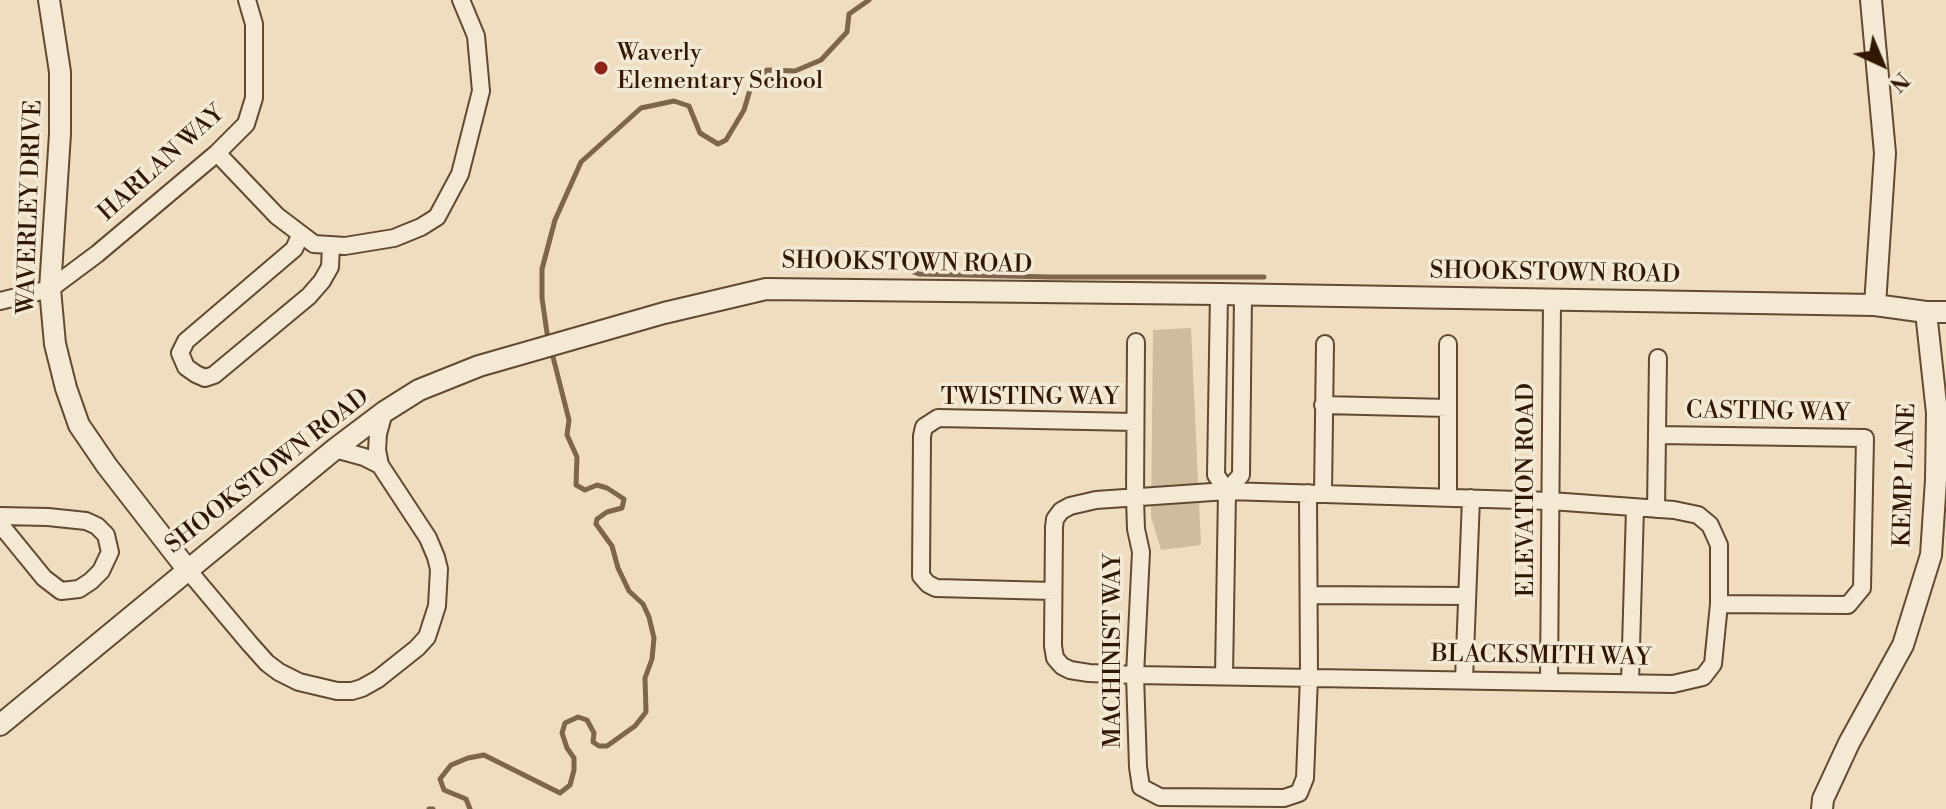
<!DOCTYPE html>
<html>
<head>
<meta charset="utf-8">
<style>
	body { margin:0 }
	#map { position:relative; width:1946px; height:809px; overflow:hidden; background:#eeddbf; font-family:"Libre Bodoni",serif }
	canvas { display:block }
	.north { position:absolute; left:1842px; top:24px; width:80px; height:80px; -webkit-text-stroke:6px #f4e9d5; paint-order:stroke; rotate:136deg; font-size:22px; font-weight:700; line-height:32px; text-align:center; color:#331801 }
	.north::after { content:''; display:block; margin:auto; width:28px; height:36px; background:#331801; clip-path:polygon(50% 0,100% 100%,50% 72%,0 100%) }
</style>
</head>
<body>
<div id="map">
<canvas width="1946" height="809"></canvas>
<div class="north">N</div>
</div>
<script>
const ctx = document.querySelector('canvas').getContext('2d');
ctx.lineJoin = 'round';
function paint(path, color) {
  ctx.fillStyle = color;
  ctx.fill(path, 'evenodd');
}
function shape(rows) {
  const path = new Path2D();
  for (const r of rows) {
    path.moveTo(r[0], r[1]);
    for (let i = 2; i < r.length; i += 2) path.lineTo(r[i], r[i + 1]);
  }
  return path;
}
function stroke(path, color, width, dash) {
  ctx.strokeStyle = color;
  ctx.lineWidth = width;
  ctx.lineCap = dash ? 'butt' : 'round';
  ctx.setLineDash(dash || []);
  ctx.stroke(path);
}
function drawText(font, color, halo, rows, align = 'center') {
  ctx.font = font + ' "Libre Bodoni",serif';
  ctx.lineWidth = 7;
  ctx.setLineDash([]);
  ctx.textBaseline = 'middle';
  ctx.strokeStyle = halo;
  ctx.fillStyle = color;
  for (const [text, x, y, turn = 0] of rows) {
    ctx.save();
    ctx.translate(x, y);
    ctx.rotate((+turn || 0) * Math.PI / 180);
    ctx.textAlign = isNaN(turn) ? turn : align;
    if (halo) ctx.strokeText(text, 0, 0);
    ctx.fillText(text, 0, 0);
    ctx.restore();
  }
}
const green = shape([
	[1191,328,1201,545,1161,550,1151,517,1153,330]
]);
const stream = shape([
	[911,271,919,274,1050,277,1264,277],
	[548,340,542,298,542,269,555,220,581,162,641,108,674,101,689,106,700,133,718,144,726,140,744,110,752,83,767,70,795,71,821,60,847,32,849,14,869,0],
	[429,809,433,809],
	[470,809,466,799,444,790,440,779,451,765,468,758,484,755,560,793,570,785,574,770,574,758,567,748,562,733,565,723,578,717,587,720,594,733,593,742,599,746,607,746,635,726,646,712,645,678,652,659,654,638,649,617,643,604,629,591,618,568,612,546,596,524,597,519,607,512,622,508,624,499,607,488,597,485,585,490,576,485,577,457,567,435,569,420,551,349]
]);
const minor = shape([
	[217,153,277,216,314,244,345,246,394,238,421,227,437,217,460,174,481,91,476,36,461,0],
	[301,234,294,249,186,341,180,353,186,367,196,374,205,378,214,375,309,296,322,281,330,267,331,245],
	[1219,294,1216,475,1227,491,1224,676],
	[0,301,50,289,97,254,217,153,246,124,254,98,254,24,247,0],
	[1136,342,1135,498,1136,529,1141,552,1135,675,1138,767,1141,787,1160,797,1284,798,1299,793,1305,778,1309,677,1308,493],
	[1448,344,1448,497],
	[1323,405,1448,408],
	[1657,435,1865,438,1862,588,1848,605,1719,604],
	[335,449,364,457,380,465],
	[1227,491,1551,501,1674,510,1698,515,1710,525,1719,545,1719,604,1713,664,1703,677,1673,684,1135,675,1089,673,1070,670,1062,666,1055,658,1053,646,1054,527,1055,519,1061,511,1070,506,1096,500,1227,491],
	[1227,491,1241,475,1243,294],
	[1323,494,1325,344],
	[1656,509,1658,358],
	[0,516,48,517,86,521,97,526,106,535,110,552,101,571,91,581,79,589,61,591,44,578,0,524],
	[187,569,250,644,267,663,279,672,299,682,337,691,352,691,362,688,378,679,417,648,427,637,437,606,439,569,436,557,428,538,380,465,377,450,378,434,384,412],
	[1053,591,936,588,928,584,921,576,922,436,924,427,938,418,1135,422],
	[1309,595,1467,596],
	[1464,680,1471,498],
	[1549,682,1552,300],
	[1630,682,1635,508]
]);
const tertiary = shape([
	[49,0,60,72,60,134,50,289,55,344,66,388,79,425,107,466,187,569],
	[1871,0,1885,153,1875,305],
	[0,725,335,449,384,412,419,390,479,366,664,313,766,289,1219,294,1875,305,1926,312,1946,312],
	[1822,809,1823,799,1849,743,1903,645,1931,555,1936,480,1937,413,1926,312]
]);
const markers = [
	[601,68,8,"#8f2418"]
];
const poiNames = [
	["Waverly",617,54],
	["Elementary School",617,82]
];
const streetNames = [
	["HARLAN WAY",162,164,-42],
	["WAVERLEY DRIVE",31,207,-88],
	["SHOOKSTOWN ROAD",907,264,1],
	["SHOOKSTOWN ROAD",1555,274,1],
	["TWISTING WAY",1030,398],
	["CASTING WAY",1768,413,1],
	["SHOOKSTOWN ROAD",268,472,-38],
	["KEMP LANE",1906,475,-88],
	["ELEVATION ROAD",1527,490,-90],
	["MACHINIST WAY",1114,651,-90],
	["BLACKSMITH WAY",1541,657,1]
];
paint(green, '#cebc9f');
stroke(stream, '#7d664c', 5);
stroke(minor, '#624930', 20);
stroke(tertiary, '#624930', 24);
stroke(minor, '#f4e9d5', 16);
stroke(tertiary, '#f4e9d5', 20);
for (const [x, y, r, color] of markers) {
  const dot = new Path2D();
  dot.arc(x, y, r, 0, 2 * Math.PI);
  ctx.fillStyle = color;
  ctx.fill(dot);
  stroke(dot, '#f4e9d5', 3);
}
drawText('24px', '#331801', '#f4e9d5', poiNames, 'left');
drawText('24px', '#331801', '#f4e9d5', streetNames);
</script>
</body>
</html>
